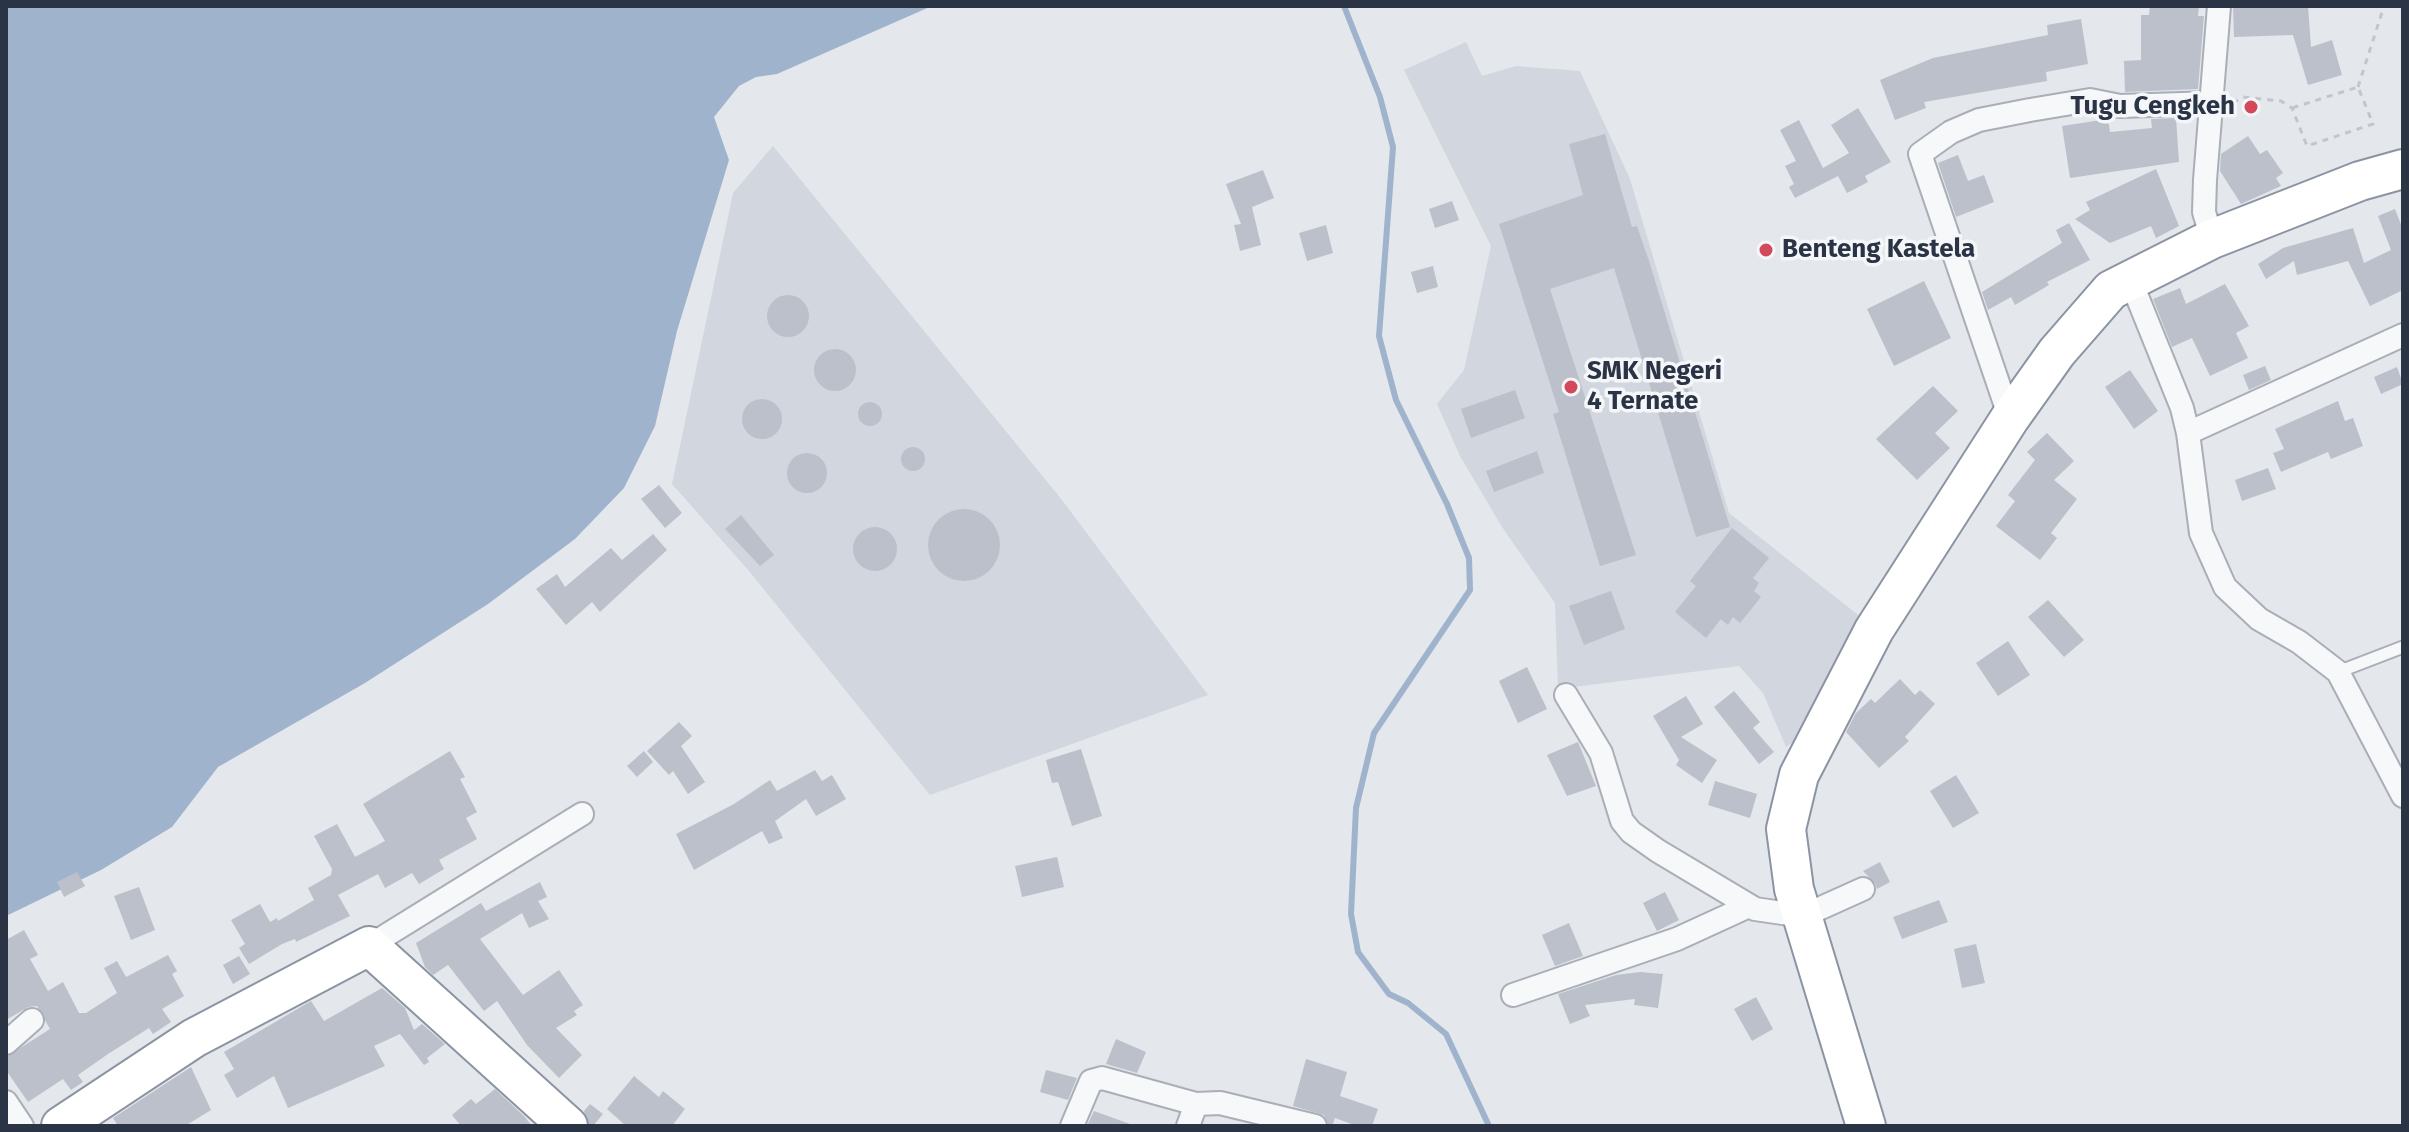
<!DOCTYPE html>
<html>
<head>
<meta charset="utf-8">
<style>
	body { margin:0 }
	#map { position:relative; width:2409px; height:1132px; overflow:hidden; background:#e4e7ec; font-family:"Fira Sans",sans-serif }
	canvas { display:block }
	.frame { position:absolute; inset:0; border:8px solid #2b3445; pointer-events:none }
</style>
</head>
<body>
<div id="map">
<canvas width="2409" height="1132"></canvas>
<div class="frame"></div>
</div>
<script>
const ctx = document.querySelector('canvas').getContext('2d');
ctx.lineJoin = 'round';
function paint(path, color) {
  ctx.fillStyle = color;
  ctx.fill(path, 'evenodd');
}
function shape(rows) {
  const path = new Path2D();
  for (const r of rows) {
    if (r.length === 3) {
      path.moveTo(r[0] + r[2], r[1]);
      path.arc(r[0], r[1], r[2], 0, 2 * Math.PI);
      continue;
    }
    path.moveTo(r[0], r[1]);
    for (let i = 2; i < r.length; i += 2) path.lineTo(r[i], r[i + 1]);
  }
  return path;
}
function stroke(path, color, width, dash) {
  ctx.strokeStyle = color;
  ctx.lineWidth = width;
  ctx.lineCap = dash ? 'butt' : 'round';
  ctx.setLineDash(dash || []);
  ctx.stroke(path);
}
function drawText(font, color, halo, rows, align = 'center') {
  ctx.font = font + ' "Fira Sans",sans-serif';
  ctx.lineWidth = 7;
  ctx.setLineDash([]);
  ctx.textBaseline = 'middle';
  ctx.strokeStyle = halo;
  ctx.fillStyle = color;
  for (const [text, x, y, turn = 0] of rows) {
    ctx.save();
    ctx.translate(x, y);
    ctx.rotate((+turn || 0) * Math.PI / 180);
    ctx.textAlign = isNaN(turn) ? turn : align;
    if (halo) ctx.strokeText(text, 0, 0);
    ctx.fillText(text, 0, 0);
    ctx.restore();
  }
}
const built = shape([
	[1466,42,1482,76,1516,66,1580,71,1630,179,1729,513,1862,618,1797,739,1786,747,1763,693,1739,666,1558,689,1555,603,1502,527,1460,456,1437,404,1464,370,1491,246,1404,70],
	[773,146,1062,500,1208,695,930,795,749,571,672,484,733,193]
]);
const water = shape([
	[6,6,932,6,777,74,756,77,739,86,714,117,729,160,677,331,655,426,624,488,575,539,488,604,365,683,218,767,172,827,101,870,6,916]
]);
const stream = shape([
	[1344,6,1380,97,1393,147,1379,336,1396,400,1447,504,1469,558,1470,590,1374,733,1356,808,1351,914,1358,952,1389,994,1408,1003,1446,1034,1489,1126]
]);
const building = shape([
	[2150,6,2199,6,2198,16,2204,16,2198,89,2125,92,2124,61,2141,60,2141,15,2149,15],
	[2233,6,2308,6,2311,47,2332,40,2342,75,2308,85,2293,35,2234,37],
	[2081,19,2088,64,2046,72,2047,81,1924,102,1926,108,1895,120,1880,80,1933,58,2048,35,2047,25],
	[1858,108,1891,162,1865,176,1868,182,1847,193,1838,176,1795,198,1789,187,1794,184,1785,166,1796,161,1780,130,1799,120,1823,168,1849,153,1831,125],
	[2176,118,2179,162,2070,178,2062,126,2108,119,2110,132,2152,128,2151,119],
	[1605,134,1632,227,1637,226,1649,261,1730,527,1696,537,1614,268,1550,289,1636,555,1600,566,1553,414,1559,412,1499,224,1583,195,1569,144],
	[2248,136,2260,154,2267,150,2283,173,2276,178,2281,186,2241,204,2220,171,2221,154],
	[1958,155,1968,181,1984,175,1994,202,1956,217,1938,163],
	[2156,169,2179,226,2156,238,2151,226,2110,243,2075,219,2090,210,2086,202],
	[1263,170,1274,198,1252,207,1261,245,1240,251,1234,225,1241,224,1226,184],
	[1452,201,1459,220,1435,228,1429,209],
	[2395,209,2403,230,2403,290,2370,306,2348,261,2297,275,2294,261,2266,279,2258,264,2283,248,2353,228,2364,263,2391,250,2378,216],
	[2069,223,2090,260,2047,282,2049,285,2015,305,2011,297,1988,310,1982,292,2062,243,2056,230],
	[1326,225,1333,253,1307,261,1299,233],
	[1433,266,1438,287,1417,293,1411,272],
	[1924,281,1951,338,1894,366,1867,309],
	[2225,284,2249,326,2236,333,2248,358,2210,376,2192,338,2172,347,2153,299,2180,288,2186,304],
	[788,316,21],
	[835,370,21],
	[2265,366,2271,380,2249,390,2243,375],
	[2397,367,2403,384,2381,394,2374,377],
	[2130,370,2158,411,2134,429,2105,387],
	[1933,386,1958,411,1935,433,1950,448,1917,480,1876,439],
	[1515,390,1525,418,1471,438,1461,409],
	[762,419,20],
	[2338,401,2345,421,2353,418,2363,446,2331,459,2328,452,2281,472,2273,453,2284,449,2275,429],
	[870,414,12],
	[2047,433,2074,461,2054,480,2077,499,2051,533,2057,538,2040,560,1996,526,2015,501,2008,495,2035,460,2027,452],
	[913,459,12],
	[1537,451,1544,473,1494,492,1486,471],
	[807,473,20],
	[2268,468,2276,489,2242,501,2235,480],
	[659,485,682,513,665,528,641,499],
	[964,545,36],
	[741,515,774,555,760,566,725,529],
	[875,549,22],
	[1732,528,1769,558,1753,578,1759,583,1754,591,1761,597,1740,623,1733,617,1728,625,1721,619,1706,638,1675,612,1696,586,1690,581],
	[653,534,667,550,600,612,592,602,566,625,536,589,557,574,565,587,611,548,622,560],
	[1611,591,1625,629,1584,645,1569,606],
	[2048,600,2084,640,2064,657,2028,617],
	[2008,641,2030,675,1998,696,1976,663],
	[1527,667,1547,709,1518,723,1499,681],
	[1900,679,1915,695,1920,690,1935,704,1905,737,1909,741,1879,768,1846,732,1856,713,1871,699,1875,703],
	[1734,691,1760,722,1753,728,1774,752,1759,764,1714,707],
	[1686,696,1703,724,1681,737,1717,760,1702,783,1676,765,1679,760,1653,716],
	[679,722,692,736,681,746,705,782,688,794,673,771,669,775,647,751],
	[1578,742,1596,786,1567,796,1547,755],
	[1081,749,1102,816,1072,826,1058,782,1052,783,1046,760],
	[450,751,465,777,460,779,477,812,466,818,477,839,439,860,444,869,419,884,412,873,385,888,378,874,338,895,350,916,296,942,295,939,282,944,249,964,239,948,245,944,231,920,260,904,270,922,277,918,278,921,314,900,308,888,331,875,332,869,314,836,337,824,355,857,385,841,363,804],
	[644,751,653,762,637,777,627,766],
	[815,770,822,781,832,775,846,799,816,816,806,799,775,821,783,838,769,844,762,831,694,870,676,834,734,804,770,780,777,791],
	[1956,775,1979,813,1953,828,1930,791],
	[1715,781,1757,794,1750,818,1708,805],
	[1057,857,1064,887,1022,897,1015,866],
	[1880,862,1890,882,1877,889,1875,883,1863,871],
	[77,872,85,886,64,897,57,882],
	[540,882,547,897,538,901,549,919,529,928,522,913,480,939,523,995,559,970,583,1005,574,1011,577,1015,556,1028,582,1055,559,1078,527,1045,497,1001,484,1011,448,965,433,975,425,967,416,943,481,903,486,911],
	[139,887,155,930,131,940,114,896],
	[1665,892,1679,920,1657,931,1643,903],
	[1939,900,1948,922,1902,939,1893,917],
	[1569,923,1583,956,1555,966,1542,935],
	[24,930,38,955,30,959,48,991,63,982,79,1013,86,1013,117,993,104,968,117,961,126,977,168,955,177,971,172,974,184,996,162,1009,171,1022,153,1034,149,1028,108,1054,78,1075,83,1082,71,1090,63,1079,28,1102,6,1070,6,1057,50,1029,37,1006,28,1007,6,1020,6,940],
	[1976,944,1985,983,1962,988,1954,949],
	[239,956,250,974,233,984,223,965],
	[1640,972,1663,974,1658,1008,1634,1005,1635,999,1585,1005,1590,1016,1570,1024,1558,994,1616,975],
	[382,988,405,1008,414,1030,422,1024,445,1044,427,1058,429,1062,424,1065,400,1034,374,1046,385,1066,288,1108,274,1076,237,1098,224,1075,234,1069,224,1052,311,1001,324,1021],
	[1756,997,1773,1029,1752,1041,1734,1009],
	[1116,1039,1146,1052,1137,1073,1106,1064],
	[1306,1059,1347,1072,1340,1096,1378,1109,1372,1126,1357,1126,1335,1118,1332,1126,1329,1126,1324,1115,1293,1106],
	[191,1067,211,1110,185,1126,118,1126,113,1118],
	[1046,1070,1077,1078,1068,1100,1040,1092],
	[634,1076,659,1097,663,1091,685,1109,672,1126,626,1126,607,1109],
	[495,1089,524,1116,532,1126,461,1126,452,1115,471,1099,476,1104],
	[590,1104,603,1114,593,1126,589,1126,584,1111],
	[1094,1111,1130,1124,1130,1126,1087,1126]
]);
const path = shape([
	[2358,87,2384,6],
	[2233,103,2243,97,2281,101,2292,108,2307,146,2373,124,2358,87,2292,108]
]);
const service = shape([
	[2338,672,2403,647]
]);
const minor = shape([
	[2212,239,2204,212,2205,180,2219,6],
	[2130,279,2182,408,2188,433,2403,335],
	[2010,418,1920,154,1951,132,1979,120,2030,110,2090,100,2120,106,2213,103],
	[2188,433,2201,533,2225,587,2259,619,2299,642,2338,672,2403,796],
	[1566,695,1601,753,1622,821,1631,832,1658,851,1755,909,1803,916,1863,889],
	[369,946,582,814],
	[1513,995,1677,939,1749,906],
	[6,1043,32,1020],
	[6,1102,22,1126],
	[1072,1126,1091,1081,1102,1078,1196,1104],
	[1188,1126,1196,1104,1220,1103,1315,1126]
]);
const trunk = shape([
	[61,1126,194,1038,369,946,568,1126],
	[1866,1126,1794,889,1786,829,1799,775,1874,630,2010,418,2057,352,2111,290,2212,239,2360,181,2403,169]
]);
const markers = [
	[2251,107,8,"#d1495b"],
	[1766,250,8,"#d1495b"],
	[1571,387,8,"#d1495b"]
];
const poiNames = [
	["Tugu Cengkeh",2235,107,"right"],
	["Benteng Kastela",1782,250],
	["SMK Negeri",1587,372],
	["4 Ternate",1587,402]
];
paint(built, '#d2d6de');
paint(water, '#9fb4cc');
stroke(stream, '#9fb4cc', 6);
paint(building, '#bbc0ca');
stroke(service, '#a9aeb7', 15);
stroke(minor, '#a9aeb7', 26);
stroke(trunk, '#8b94a3', 42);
stroke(path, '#c2c5cb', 3, [6, 6]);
stroke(service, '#f7f8fa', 11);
stroke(minor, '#f7f8fa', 22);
stroke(trunk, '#fff', 38);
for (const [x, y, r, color] of markers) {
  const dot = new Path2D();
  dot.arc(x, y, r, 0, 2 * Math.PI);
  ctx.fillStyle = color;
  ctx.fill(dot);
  stroke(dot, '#f4f6f9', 3);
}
drawText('bold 26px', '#2b3445', '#f4f6f9', poiNames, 'left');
</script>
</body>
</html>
